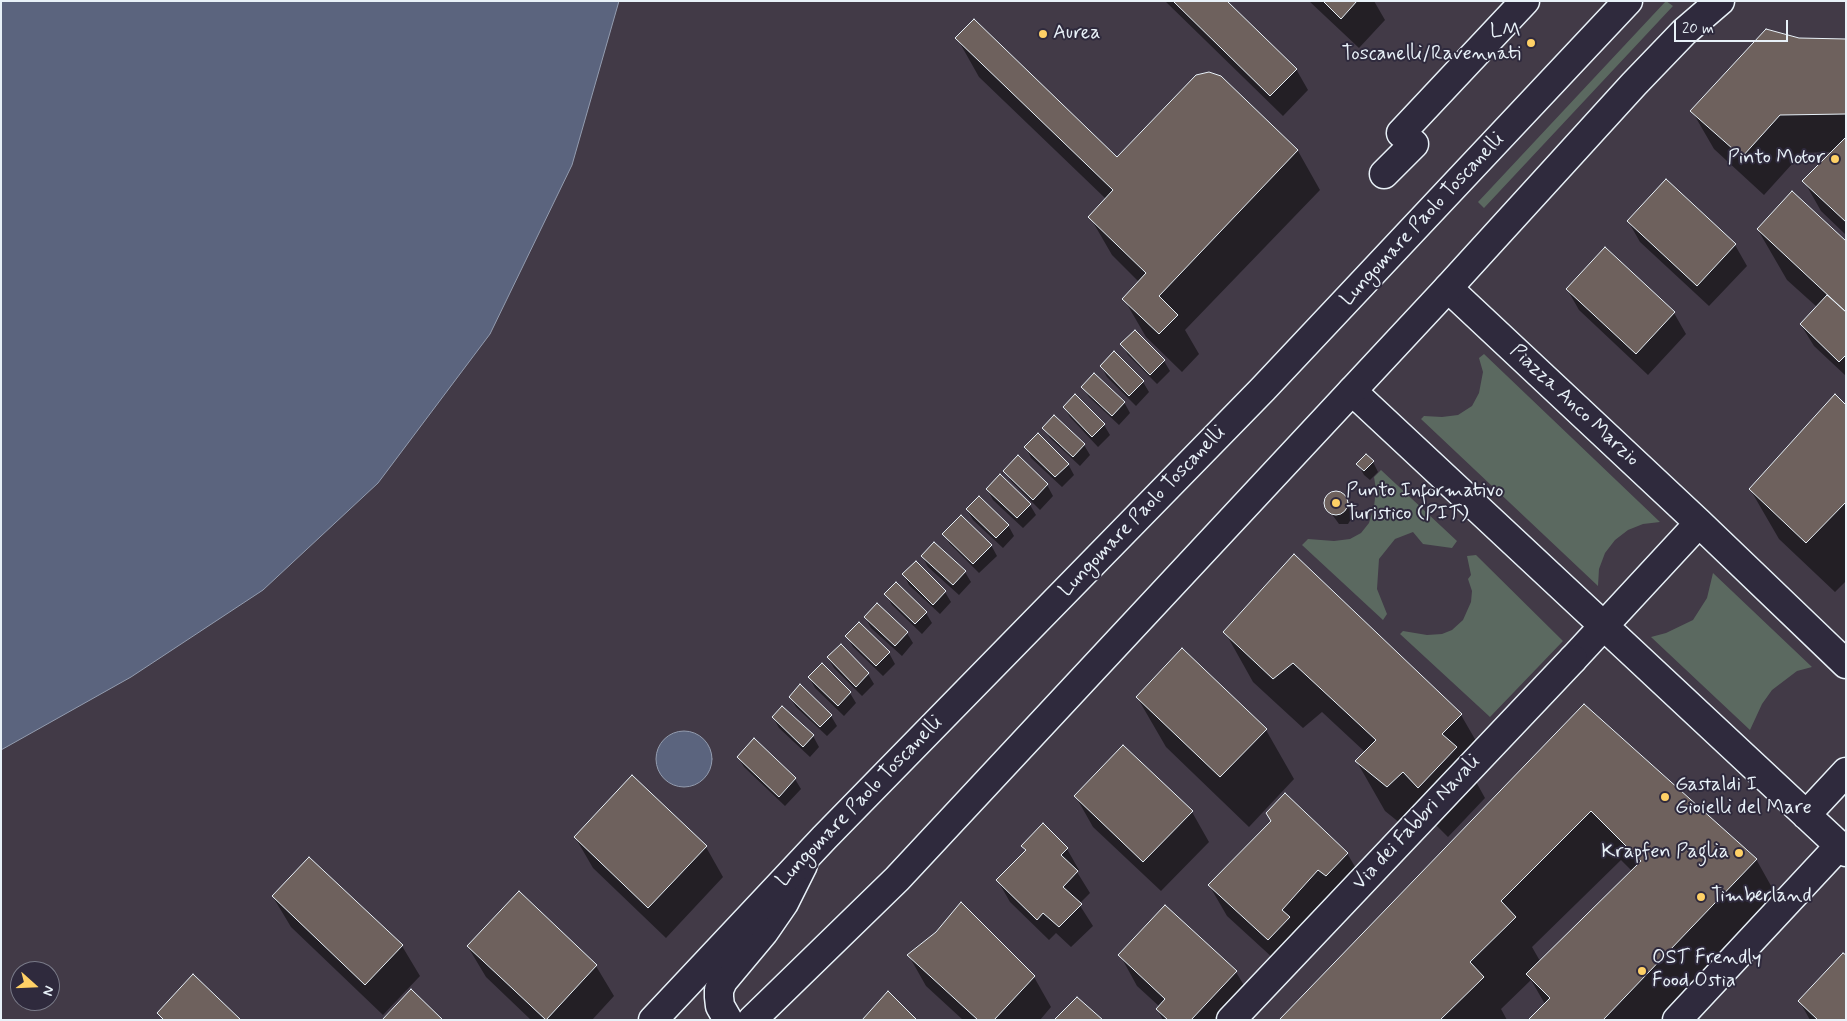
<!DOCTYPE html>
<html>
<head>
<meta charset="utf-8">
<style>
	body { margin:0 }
	#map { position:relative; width:1847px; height:1021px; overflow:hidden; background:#423a47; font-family:Mynerve,sans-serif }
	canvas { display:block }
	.frame { position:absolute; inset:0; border:2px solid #e8f1f8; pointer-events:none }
	.north { position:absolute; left:10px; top:961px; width:50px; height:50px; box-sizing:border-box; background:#2f2a3d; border:1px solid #797a88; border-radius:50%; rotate:110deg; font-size:14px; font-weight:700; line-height:20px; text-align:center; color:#e8f1f8 }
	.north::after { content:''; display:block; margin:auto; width:18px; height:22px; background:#ffd166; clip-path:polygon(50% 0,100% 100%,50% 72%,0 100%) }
	.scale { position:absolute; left:1674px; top:20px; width:114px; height:22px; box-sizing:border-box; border:2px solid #e8f1f8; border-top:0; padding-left:6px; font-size:15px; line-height:18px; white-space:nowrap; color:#e8f1f8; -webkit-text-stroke:4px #2f2a3d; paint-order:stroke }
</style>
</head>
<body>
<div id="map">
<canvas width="1847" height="1021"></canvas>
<div class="frame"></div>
<div class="north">N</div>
<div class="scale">20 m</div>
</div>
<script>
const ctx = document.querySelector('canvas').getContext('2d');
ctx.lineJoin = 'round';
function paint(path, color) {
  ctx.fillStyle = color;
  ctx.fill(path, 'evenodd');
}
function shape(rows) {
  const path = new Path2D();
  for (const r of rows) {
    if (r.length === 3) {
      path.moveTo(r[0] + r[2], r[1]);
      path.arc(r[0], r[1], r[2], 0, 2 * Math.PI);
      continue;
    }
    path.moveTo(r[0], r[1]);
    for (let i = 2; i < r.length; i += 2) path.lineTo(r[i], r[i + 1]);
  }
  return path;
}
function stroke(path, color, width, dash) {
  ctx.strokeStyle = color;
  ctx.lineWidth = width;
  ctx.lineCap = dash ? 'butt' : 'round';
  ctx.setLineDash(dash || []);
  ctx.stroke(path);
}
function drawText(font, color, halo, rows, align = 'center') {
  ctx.font = font + ' Mynerve,sans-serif';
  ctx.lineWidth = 4;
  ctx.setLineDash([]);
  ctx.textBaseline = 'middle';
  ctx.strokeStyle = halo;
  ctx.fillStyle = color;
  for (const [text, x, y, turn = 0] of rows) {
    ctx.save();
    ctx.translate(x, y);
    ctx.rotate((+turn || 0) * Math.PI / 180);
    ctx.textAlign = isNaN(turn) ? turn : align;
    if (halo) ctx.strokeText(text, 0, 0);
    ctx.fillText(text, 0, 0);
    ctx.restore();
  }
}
const green = shape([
	[1666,1,1673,6,1484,208,1478,202],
	[1484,354,1660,522,1643,524,1628,530,1615,540,1605,553,1599,569,1598,586,1421,419,1424,416,1442,417,1458,415,1472,406,1479,393,1483,372,1479,358],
	[1381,470,1457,541,1452,548,1423,544,1413,532,1395,539,1379,559,1377,589,1387,614,1383,620,1302,545,1308,539,1334,541,1350,539,1361,533,1369,523,1374,507,1376,489,1374,477],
	[1476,555,1563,641,1490,717,1400,634,1403,631,1427,635,1442,634,1452,630,1463,620,1471,602,1472,591,1468,579,1471,575,1467,556],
	[1713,573,1812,667,1797,671,1772,690,1762,704,1750,730,1651,637,1666,633,1693,620,1707,598]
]);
const water = shape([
	[1,1,619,1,572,165,490,334,378,483,263,590,131,677,1,750,1,1],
	[684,759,28]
]);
const shadow = shape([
	[1165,1,1225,1,1296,69,1308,90,1283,116],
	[1309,1,1374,1,1385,20,1359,48],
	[957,38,1117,159,1221,77,1298,151,1320,190,1185,330,1199,354,1182,372,1146,337,1124,299,1139,282,1112,255,1090,217,1106,199,979,77],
	[1799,39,1846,40,1846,235,1821,211,1804,181,1832,152,1802,153,1764,195,1714,149,1692,111],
	[1628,221,1735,245,1747,266,1709,306,1640,242],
	[1758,230,1846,243,1846,376,1814,346,1801,325,1817,307,1787,280],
	[1567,289,1674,313,1686,334,1648,375,1579,310],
	[1122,344,1164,361,1170,371,1157,384,1128,355],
	[1114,353,1143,382,1149,392,1136,406,1107,377,1101,366],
	[1083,387,1124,402,1130,413,1119,425,1089,397],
	[1075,396,1104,425,1110,435,1098,447,1070,417,1064,407],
	[1846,407,1846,581,1835,592,1779,539,1750,489],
	[1054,417,1084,445,1090,455,1080,466,1050,438,1044,428],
	[1026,447,1068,464,1074,475,1062,487,1031,458],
	[1018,457,1047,485,1053,496,1040,510,1011,481,1005,471],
	[1373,462,1378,472,1370,480,1364,475,1358,464],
	[987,489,1030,505,1036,515,1023,528,993,500],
	[1335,492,1344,496,1351,506,1353,516,1348,524,1339,524,1326,506,1325,501,1331,493],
	[967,510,1008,525,1014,536,1003,548,973,520],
	[944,534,991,545,997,556,979,573,950,544],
	[922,556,965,572,971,582,959,595,928,567],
	[904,575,945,592,951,602,940,614,909,585],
	[886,594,926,613,932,623,922,634,892,605],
	[877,605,907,633,913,643,902,656,871,628,865,617],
	[859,623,889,653,895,664,883,676,853,647,847,636],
	[1225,632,1461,715,1490,765,1475,780,1485,798,1448,837,1433,822,1416,836,1385,811,1357,762,1365,752,1322,712,1303,728,1253,682],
	[841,646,868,674,874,684,862,696,834,668,828,658],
	[809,677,850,693,856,703,844,716,815,688],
	[790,697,831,716,837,726,827,736,796,707],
	[1137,697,1266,730,1294,779,1249,827,1166,747],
	[1584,706,1756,859,1784,909,1679,1020,1530,1020,1545,1004,1531,980,1501,1009,1507,1020,1281,1020],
	[1621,860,1632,871,1540,961,1532,947],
	[783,708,813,736,819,747,810,757,779,728,773,717],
	[754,740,795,779,801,789,785,806,744,767,738,757],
	[1076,797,1192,812,1209,842,1161,891,1093,827],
	[575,837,706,847,723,877,666,938,593,868],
	[1023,846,1067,849,1079,870,1077,872,1090,893,1079,904,1093,926,1071,947,1056,933,1049,940,1010,902,998,881,1026,852],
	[1347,853,1365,884,1286,970,1227,916,1209,885],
	[273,897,402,946,420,976,383,1015,291,927],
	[468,947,596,966,614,996,592,1020,531,1020,486,977],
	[1120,955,1236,972,1254,1002,1237,1020,1163,1020,1157,1009,1160,1007,1137,986],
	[909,956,1034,977,1051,1007,1040,1020,963,1020,926,986],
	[1800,1002,1846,1020,1810,1020]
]);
const building = shape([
	[1173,1,1227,1,1297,69,1270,96,1173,1],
	[1323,1,1357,1,1341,19,1323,1],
	[974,19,1117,157,1196,75,1209,72,1221,76,1298,150,1159,296,1178,315,1159,334,1122,299,1146,273,1088,217,1113,190,955,38,974,19],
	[1766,29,1799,38,1846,39,1846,114,1780,115,1742,157,1690,111,1766,29],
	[1846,137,1846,222,1802,181,1846,137],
	[1666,179,1736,244,1697,286,1627,221,1666,179],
	[1792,191,1846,241,1846,312,1757,229,1792,191],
	[1605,247,1675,312,1636,354,1566,289,1605,247],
	[1827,295,1846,312,1846,355,1839,362,1800,324,1827,295],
	[1135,330,1165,360,1150,375,1120,344,1135,330],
	[1114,351,1144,381,1129,396,1100,366,1114,351],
	[1094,373,1125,402,1112,416,1081,387,1094,373],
	[1075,394,1105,424,1092,437,1063,407,1075,394],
	[1835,394,1846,405,1846,502,1806,543,1749,489,1835,394],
	[1054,415,1085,444,1073,457,1042,428,1054,415],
	[1038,433,1069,464,1055,477,1024,447,1038,433],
	[1366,454,1374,461,1364,471,1356,464,1366,454],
	[1018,455,1048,484,1033,500,1003,471,1018,455],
	[1000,474,1031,504,1017,518,986,489,1000,474],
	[1336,503,12],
	[979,496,1009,525,996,538,966,509,979,496],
	[961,515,992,545,973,564,942,534,961,515],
	[934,542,966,571,953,585,921,556,934,542],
	[1294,554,1462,714,1442,734,1457,747,1418,788,1403,772,1387,787,1355,761,1376,740,1293,663,1273,679,1223,632,1294,554],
	[916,561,946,591,933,605,902,574,916,561],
	[896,582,927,612,915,624,884,594,896,582],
	[877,603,908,632,895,646,864,617,877,603],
	[859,622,890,652,876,666,845,636,859,622],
	[841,644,869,673,856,687,827,657,841,644],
	[1182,648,1267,729,1220,777,1136,697,1182,648],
	[822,663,851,692,838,706,808,677,822,663],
	[800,684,832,715,820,727,789,697,800,684],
	[1584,704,1757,859,1603,1020,1528,1020,1550,998,1526,974,1641,861,1591,811,1501,901,1516,917,1470,962,1484,977,1440,1020,1279,1020,1584,704],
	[782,706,814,735,803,747,772,717,782,706],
	[754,738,796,778,779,797,737,757,754,738],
	[1123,745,1193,811,1143,862,1074,796,1123,745],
	[632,775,707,846,648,908,574,837,632,775],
	[1285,793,1348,853,1326,876,1318,870,1282,910,1290,917,1268,940,1208,885,1271,821,1266,813,1285,793],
	[1043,823,1068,848,1061,855,1078,871,1063,887,1082,904,1059,927,1043,913,1037,920,996,880,1026,850,1021,846,1043,823],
	[309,857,403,945,365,985,272,896,309,857],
	[519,891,597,965,546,1020,467,946,519,891],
	[961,902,1035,976,994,1020,978,1020,907,955,936,932,961,902],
	[1165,905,1237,971,1191,1020,1168,1020,1156,1009,1165,999,1118,955,1165,905],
	[1843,953,1846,955,1846,1020,1818,1020,1798,1001,1843,953],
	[193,974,241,1020,164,1020,157,1013,193,974],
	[411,989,443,1020,382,1020,411,989],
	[888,991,917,1020,862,1020,888,991],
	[1077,997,1103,1020,1054,1020,1077,997]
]);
const pedestrian = shape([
	[1384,174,1414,144,1401,133,1525,1],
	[1448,288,1699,523,1846,664],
	[1352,391,1846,852],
	[1573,659,1699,523],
	[1806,815,1846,772],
	[1677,1020,1839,846]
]);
const minor = shape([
	[728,1020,720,1006,719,997,719,990,723,981,764,932,784,903,803,865],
	[1231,1020,1573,659]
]);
const secondary = shape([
	[653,1020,824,838,1263,389,1628,1],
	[752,1020,897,879,1448,288,1634,84,1684,32,1720,1]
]);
const markers = [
	[1043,34,5,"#ffd166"],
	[1531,43,5,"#ffd166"],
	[1835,159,5,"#ffd166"],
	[1336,503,5,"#ffd166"],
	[1665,797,5,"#ffd166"],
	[1739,853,5,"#ffd166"],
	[1701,897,5,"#ffd166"],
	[1642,971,5,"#ffd166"]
];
const poiNames = [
	["LM",1521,32,"right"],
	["Toscanelli/Ravennati",1521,55,"right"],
	["Aurea",1053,34],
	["Pinto Motor",1825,159,"right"],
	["Punto Informativo",1346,492],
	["Turistico (PIT)",1346,515],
	["Gastaldi I",1675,786],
	["Gioielli del Mare",1675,809],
	["Krapfen Paglia",1729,853,"right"],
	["Timberland",1711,897],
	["OST Frendly",1652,959],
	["Food Ostia",1652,982]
];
const streetNames = [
	["Lungomare Paolo Toscanelli",1423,220,-47],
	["Piazza Anco Marzio",1574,406,43],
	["Lungomare Paolo Toscanelli",1143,512,-46],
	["Lungomare Paolo Toscanelli",860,802,-46],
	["Via dei Fabbri Navali",1417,823,-47]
];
paint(green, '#5b6960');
paint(water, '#5b647e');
stroke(water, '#939caf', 1);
paint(shadow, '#0007');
paint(building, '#6e615d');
stroke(building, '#e8f1f8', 1);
stroke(pedestrian, '#e8f1f8', 31);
stroke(minor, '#e8f1f8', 31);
stroke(secondary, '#e8f1f8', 31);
stroke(pedestrian, '#2f2a3d', 28);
stroke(minor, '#2f2a3d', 28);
stroke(secondary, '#2f2a3d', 28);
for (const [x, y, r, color] of markers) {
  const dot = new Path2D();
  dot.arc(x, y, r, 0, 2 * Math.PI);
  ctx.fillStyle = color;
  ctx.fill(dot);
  stroke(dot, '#2f2a3d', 2);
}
drawText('20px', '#e8f1f8', '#2f2a3d', poiNames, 'left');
drawText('20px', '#e8f1f8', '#2f2a3d', streetNames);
</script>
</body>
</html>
